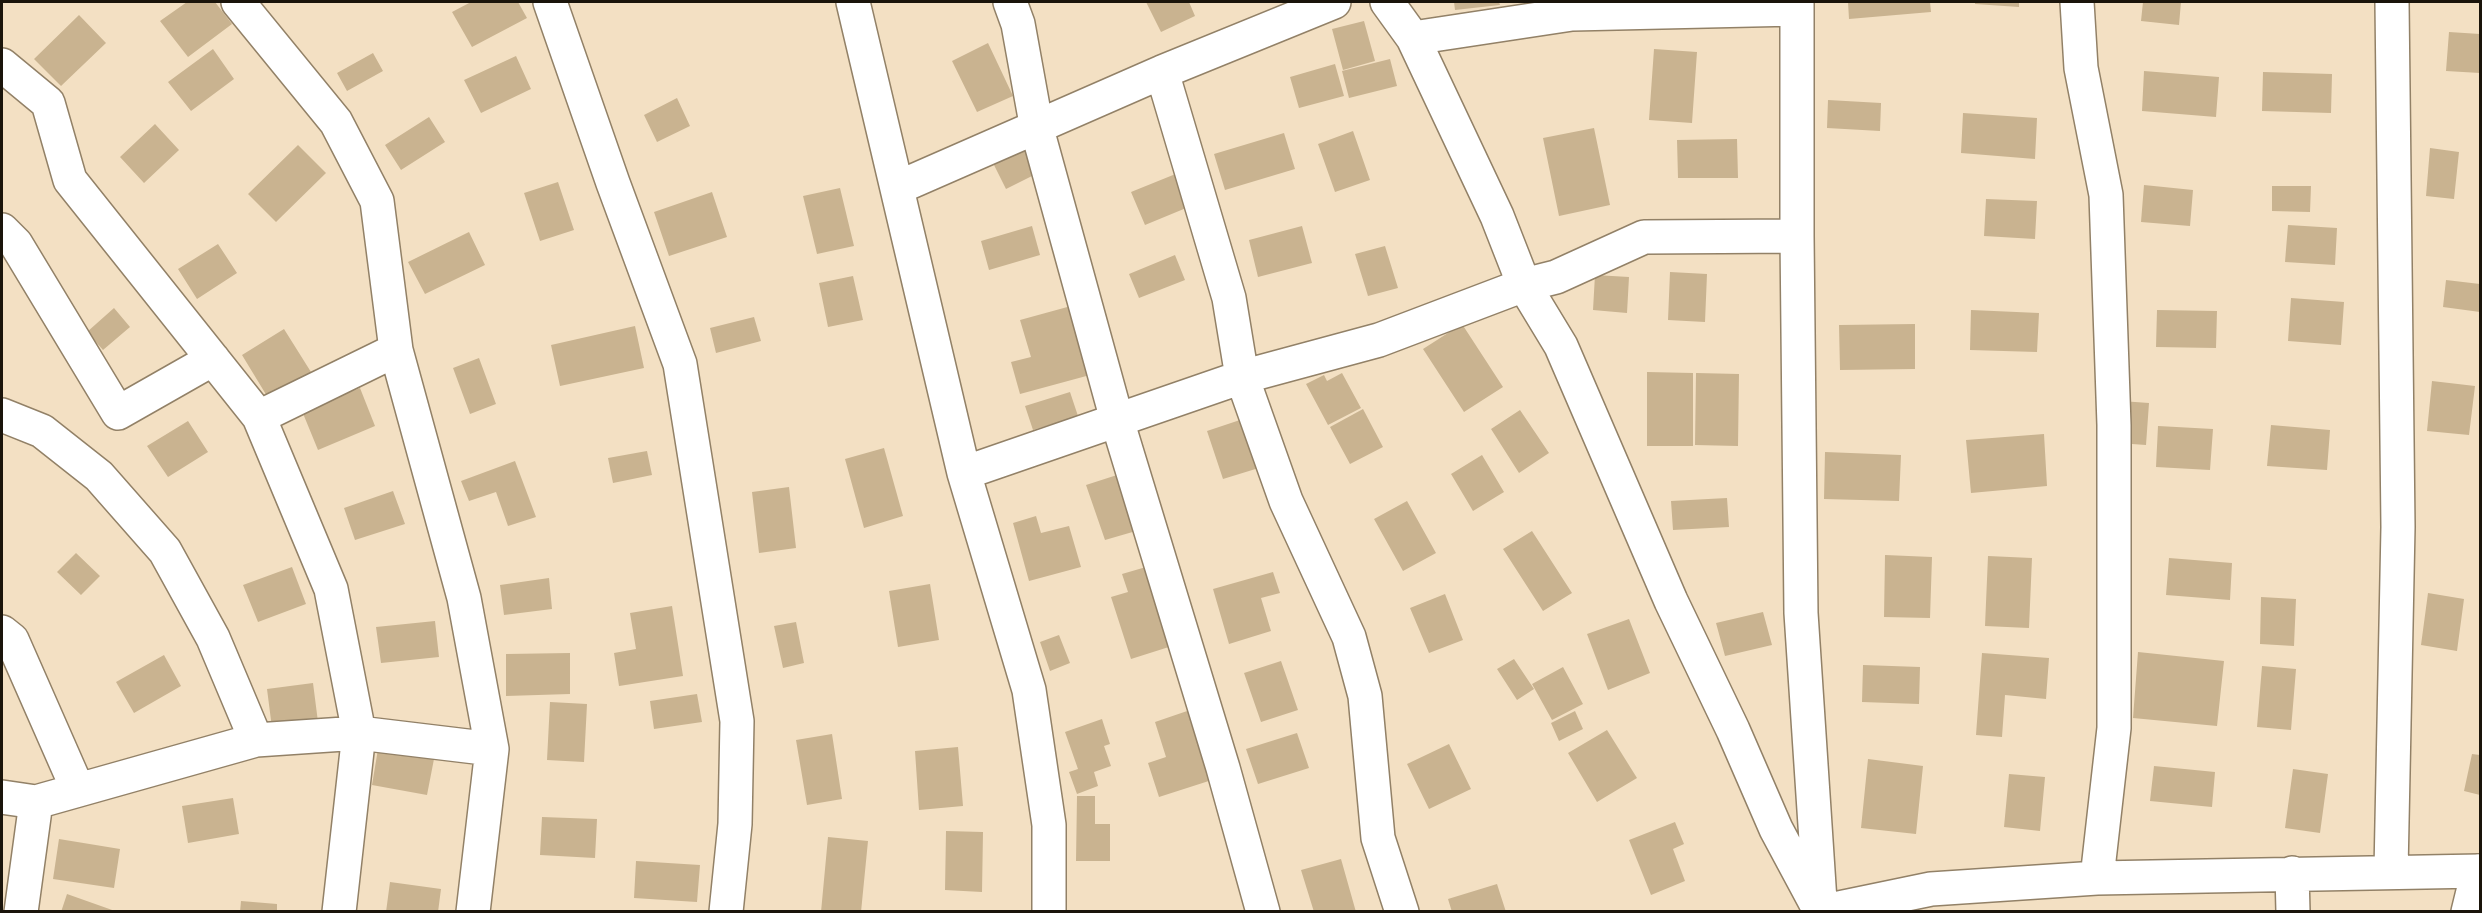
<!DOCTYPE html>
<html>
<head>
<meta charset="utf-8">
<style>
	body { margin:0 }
	#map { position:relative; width:2482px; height:913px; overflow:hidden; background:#f3e0c3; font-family:"Noto Sans",sans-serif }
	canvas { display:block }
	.frame { position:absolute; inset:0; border:3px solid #1a140a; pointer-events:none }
</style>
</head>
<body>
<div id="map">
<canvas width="2482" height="913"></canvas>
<div class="frame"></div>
</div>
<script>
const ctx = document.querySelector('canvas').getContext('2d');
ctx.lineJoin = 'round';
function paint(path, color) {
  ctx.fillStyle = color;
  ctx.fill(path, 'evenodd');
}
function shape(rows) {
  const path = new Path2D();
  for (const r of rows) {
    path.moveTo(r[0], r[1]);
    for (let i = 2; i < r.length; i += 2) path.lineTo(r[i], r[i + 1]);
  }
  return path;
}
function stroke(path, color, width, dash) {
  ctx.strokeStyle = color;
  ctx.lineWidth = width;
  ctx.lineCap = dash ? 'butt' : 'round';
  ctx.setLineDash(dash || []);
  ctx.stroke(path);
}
const building = shape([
	[187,2,215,2,232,24,188,57,160,21],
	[471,2,518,2,527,18,472,47,452,12],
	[1146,2,1189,2,1195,16,1161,32],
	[1454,2,1499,2,1500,5,1455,10],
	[1848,2,1930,2,1931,12,1849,19],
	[1975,2,2019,2,2019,7,1975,4],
	[2143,2,2181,2,2179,25,2141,21],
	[79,15,106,43,61,86,34,59],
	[1364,21,1375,61,1343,70,1332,29],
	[2449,32,2480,34,2480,73,2446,71],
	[988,43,1013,96,977,112,952,61],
	[213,49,234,79,191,111,168,82],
	[1654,49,1697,52,1692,123,1649,120],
	[373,53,383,71,347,91,337,73],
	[516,56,531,89,481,113,464,80],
	[1390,59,1397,86,1349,98,1342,71],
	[1335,64,1344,96,1299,108,1290,77],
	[2144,71,2219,77,2216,117,2142,111],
	[2263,72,2332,74,2331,113,2262,111],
	[677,98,690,126,657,142,644,115],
	[1828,100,1881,103,1880,131,1827,128],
	[1963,113,2037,118,2035,159,1961,153],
	[429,117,445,142,401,170,385,145],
	[155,124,179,150,144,183,120,157],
	[1594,128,1610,205,1559,216,1543,138],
	[1353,131,1370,180,1335,192,1318,144],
	[1284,133,1295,169,1225,190,1214,154],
	[1737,139,1738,178,1678,178,1677,140],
	[298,145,326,173,276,222,248,194],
	[1024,145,1038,173,1006,189,992,161],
	[2430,148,2459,152,2454,199,2426,196],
	[1178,173,1191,206,1145,225,1131,192],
	[558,182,574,230,540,241,524,193],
	[2144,185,2193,190,2190,226,2141,222],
	[2272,186,2311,186,2310,212,2272,211],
	[840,188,854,246,817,254,803,196],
	[712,192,727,237,669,256,654,212],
	[1986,199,2037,201,2035,239,1984,236],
	[2288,225,2337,228,2335,265,2285,262],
	[1032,226,1040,255,989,270,981,241],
	[1302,226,1312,263,1258,277,1249,240],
	[469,232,485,265,425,294,408,262],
	[218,244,237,273,197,299,178,269],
	[1385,246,1398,288,1368,296,1355,254],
	[1175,255,1185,280,1139,298,1129,274],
	[1670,272,1707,274,1705,322,1668,320],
	[1595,275,1629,277,1627,313,1593,310],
	[853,276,863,320,828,327,819,283],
	[2446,280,2480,284,2480,312,2443,307],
	[2291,298,2344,302,2341,345,2288,341],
	[1071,306,1090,375,1020,394,1011,362,1031,357,1020,320],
	[114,308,130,327,103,350,87,332],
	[1971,310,2039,313,2037,352,1970,350],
	[2157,310,2217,311,2216,348,2156,347],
	[754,317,761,341,716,353,710,328],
	[1462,324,1503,387,1464,412,1423,349],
	[1915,324,1915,369,1840,370,1839,325],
	[635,326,644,368,560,386,551,345],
	[284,329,316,380,273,406,242,355],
	[479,358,496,404,470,414,453,368],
	[1647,372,1693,373,1693,446,1647,446],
	[1342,373,1361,408,1328,425,1306,384,1324,375,1327,381],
	[1696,373,1739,374,1738,446,1695,445],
	[2432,381,2475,386,2469,435,2427,431],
	[360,388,375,426,318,450,302,411],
	[1070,392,1078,416,1033,430,1025,406],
	[2121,401,2149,403,2146,445,2118,443],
	[1363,409,1383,447,1350,464,1330,427],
	[1520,410,1549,453,1519,473,1491,429],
	[1246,418,1262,467,1223,479,1207,431],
	[188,421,208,452,168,477,147,446],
	[2271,425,2330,430,2327,470,2267,466],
	[2158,426,2213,429,2210,470,2156,467],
	[2044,434,2047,486,1971,493,1966,440],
	[884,448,903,516,864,528,845,459],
	[647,451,652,475,613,483,608,458],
	[1825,452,1901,455,1899,501,1824,499],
	[1482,455,1504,492,1473,511,1451,474],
	[515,461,536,517,508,526,496,492,469,501,461,481],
	[1117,475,1136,531,1105,540,1086,485],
	[789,487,796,548,759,553,752,492],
	[393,491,405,524,355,540,344,508],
	[1727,498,1729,527,1673,530,1671,501],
	[1407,501,1436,553,1403,571,1374,519],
	[1036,516,1041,533,1069,526,1081,567,1029,581,1013,523],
	[1532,531,1572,593,1543,611,1503,549],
	[76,553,100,576,81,595,57,572],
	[1885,555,1932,557,1930,618,1884,617],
	[1988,556,2032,558,2029,628,1985,626],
	[2169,558,2232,563,2230,600,2166,595],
	[292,567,306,604,258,622,243,585],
	[1146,567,1172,646,1131,659,1111,597,1128,592,1122,574],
	[1273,572,1280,593,1261,598,1271,631,1229,644,1213,589],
	[549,578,552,609,504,615,500,585],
	[930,584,939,640,898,647,889,591],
	[2428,593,2464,599,2457,651,2421,645],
	[1445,594,1463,640,1429,653,1410,608],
	[2261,597,2296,599,2294,646,2260,644],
	[672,606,683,676,619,686,614,653,636,649,630,613],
	[1763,612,1772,645,1725,656,1716,623],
	[1629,619,1650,673,1608,690,1587,634],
	[435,621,439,657,381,663,376,627],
	[796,622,804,663,783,668,774,626],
	[1059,635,1070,663,1050,671,1040,642],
	[2138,652,2224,661,2217,726,2133,718],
	[570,653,570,694,506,696,506,654],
	[1982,653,2049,658,2046,699,2005,695,2002,737,1976,735],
	[164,655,181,686,134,713,116,682],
	[1514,659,1534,689,1517,700,1497,669],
	[1281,661,1298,710,1261,722,1244,673],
	[1863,665,1920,667,1919,704,1862,702],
	[2262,666,2296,669,2291,730,2257,727],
	[1563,667,1583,704,1552,720,1532,684],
	[313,683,318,722,272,728,267,689],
	[697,694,702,722,654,729,650,701],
	[550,702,587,704,584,762,547,760],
	[1193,709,1215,779,1159,797,1148,763,1166,757,1155,722],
	[1575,711,1583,729,1559,741,1551,723],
	[1102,719,1110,744,1104,746,1111,766,1094,772,1098,786,1077,794,1069,772,1078,769,1065,732],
	[1607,730,1637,778,1597,802,1568,753],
	[1297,733,1309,768,1258,784,1246,749],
	[832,734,842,799,807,805,796,740],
	[1449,744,1471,789,1429,809,1407,764],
	[958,747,963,806,919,810,915,751],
	[378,749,434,759,427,795,372,785],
	[2472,754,2480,755,2480,795,2464,791],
	[1868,759,1923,766,1916,834,1861,828],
	[2154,766,2215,772,2212,807,2150,801],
	[2293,769,2328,774,2320,833,2285,828],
	[2009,774,2045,777,2040,831,2004,827],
	[1077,796,1095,796,1095,824,1110,824,1110,861,1076,861],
	[233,798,239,834,188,843,182,806],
	[542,817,597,819,595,858,540,855],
	[1675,822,1684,844,1673,849,1685,881,1651,895,1629,840],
	[946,831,983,832,982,892,945,890],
	[828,837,868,841,861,912,821,912],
	[59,839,120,849,114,888,53,879],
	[1341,859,1356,912,1314,912,1301,870],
	[636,861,700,865,697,902,634,898],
	[390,882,441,889,438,912,386,912],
	[1497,884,1506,912,1452,912,1448,899],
	[67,894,115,911,115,912,61,912],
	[241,901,277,904,277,912,240,912]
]);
const street = shape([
	[238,2,336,122,377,201,396,350,464,598,492,749,473,912],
	[550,2,613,183,680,364,737,721,735,824,726,912],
	[853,2,964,473,1029,690,1049,825,1049,912],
	[1010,2,1018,24,1037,129,1117,420,1223,768,1263,912],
	[1387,2,1413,38,1497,216,1524,285,1561,346,1671,601,1733,730,1776,829,1820,911],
	[1797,2,1797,236,1801,613,1820,901],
	[2077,2,2081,68,2106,195,2114,425,2114,728,2097,878],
	[1413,38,1572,14,1797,9],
	[2,65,48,103,70,180,259,417,331,589,359,733,339,912],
	[1162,72,1229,298,1242,377,1286,501,1349,637,1365,696,1378,838,1402,912],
	[897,188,1162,72,1334,2],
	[2,230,16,244,118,413,213,359],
	[2,415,42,431,99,476,165,551,213,638,256,740],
	[259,417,396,350],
	[964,473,1242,377,1379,340,1524,285,1556,277,1644,237,1797,236],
	[2,632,12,640,78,790],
	[2,797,36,802,256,740,359,733,492,749],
	[2391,871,2398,527,2392,2],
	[2292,873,2293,912],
	[21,912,36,802],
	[1820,912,1931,889,2097,878,2480,871],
	[2468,912,2478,871]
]);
paint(building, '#c9b390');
stroke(street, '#928167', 36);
stroke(street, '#fff', 33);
</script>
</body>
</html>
